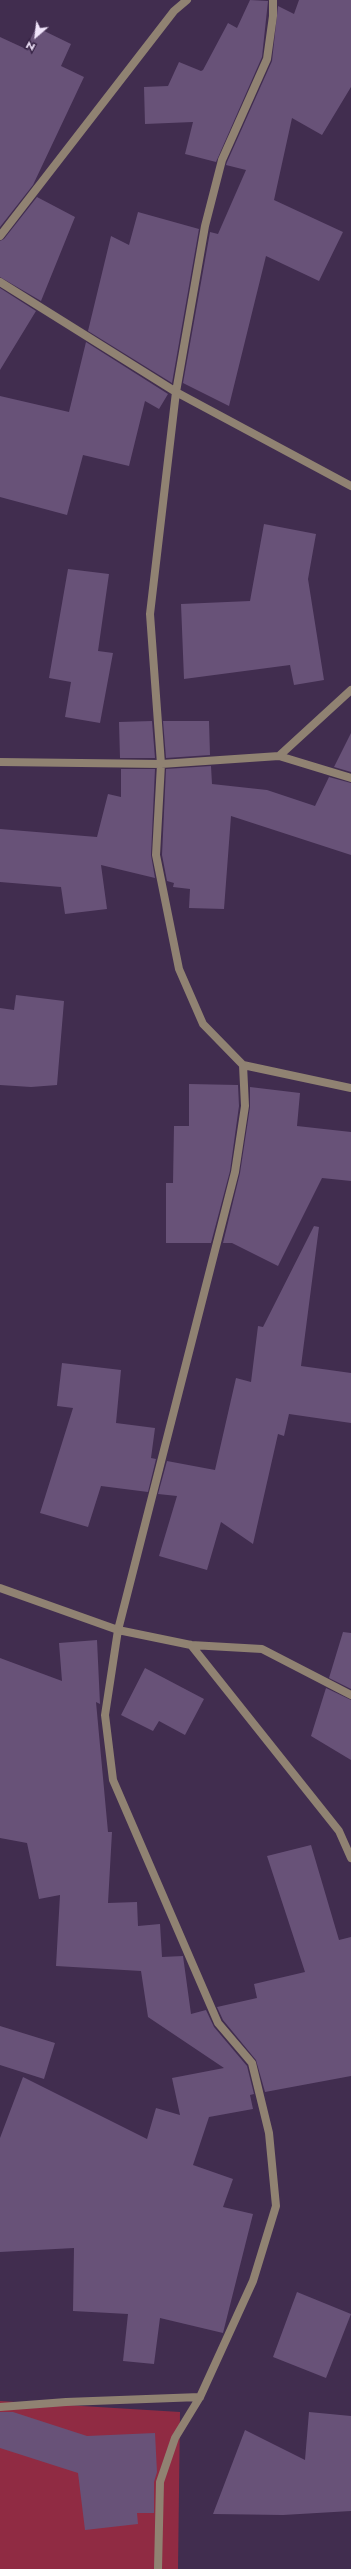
<!DOCTYPE html>
<html>
<head>
<meta charset="utf-8">
<style>
	body { margin:0 }
	#map { position:relative; width:351px; height:2569px; overflow:hidden; background:#412d4f; font-family:Jost,sans-serif }
	canvas { display:block }
	.north { position:absolute; left:16px; top:16px; width:40px; height:40px; -webkit-text-stroke:3px #362244; paint-order:stroke; rotate:208deg; font-size:11px; font-weight:700; line-height:16px; text-align:center; color:#f0e4fa }
	.north::after { content:''; display:block; margin:auto; width:14px; height:18px; background:#f0e4fa; clip-path:polygon(50% 0,100% 100%,50% 72%,0 100%) }
</style>
</head>
<body>
<div id="map">
<canvas width="351" height="2569"></canvas>
<div class="north">N</div>
</div>
<script>
const ctx = document.querySelector('canvas').getContext('2d');
ctx.lineJoin = 'round';
function paint(path, color) {
  ctx.fillStyle = color;
  ctx.fill(path, 'evenodd');
}
function shape(rows) {
  const path = new Path2D();
  for (const r of rows) {
    path.moveTo(r[0], r[1]);
    for (let i = 2; i < r.length; i += 2) path.lineTo(r[i], r[i + 1]);
  }
  return path;
}
function stroke(path, color, width, dash) {
  ctx.strokeStyle = color;
  ctx.lineWidth = width;
  ctx.lineCap = dash ? 'butt' : 'round';
  ctx.setLineDash(dash || []);
  ctx.stroke(path);
}
const green = shape([
	[0,2401,180,2412,178,2569,0,2569]
]);
const building = shape([
	[250,0,268,1,262,57,216,162,185,154,193,122,145,124,144,87,168,86,179,62,201,71,203,70,228,23,237,28],
	[299,0,351,0,351,87,322,135,292,118,274,200,343,232,319,281,266,256,229,406,183,383,210,232,218,234,246,170,226,165,227,162,272,61,278,6,294,14],
	[36,27,71,44,61,66,84,77,33,185,0,227,0,37,26,49],
	[37,197,75,217,41,301,0,277,0,241,4,239],
	[138,212,199,229,172,383,88,331,111,236,129,245],
	[0,288,36,311,0,370],
	[86,342,168,394,159,409,145,401,129,466,83,455,67,515,0,497,0,396,69,412],
	[264,524,316,534,308,579,324,680,294,685,290,665,184,679,181,604,250,601],
	[68,569,109,574,98,651,113,653,100,723,65,717,71,682,49,678],
	[152,721,155,758,120,758,119,722],
	[163,721,209,721,210,755,166,758],
	[351,733,351,772,334,767],
	[211,766,212,784,267,790,315,806,329,777,351,783,351,855,231,816,224,909,189,908,190,889,173,887,174,883,167,881,162,855,166,769],
	[121,769,155,769,151,855,155,878,101,865,107,909,65,914,61,887,0,882,0,829,97,837,108,794,121,797],
	[16,995,64,1001,57,1085,31,1087,0,1085,0,1008,14,1010],
	[189,1084,238,1085,239,1106,230,1171,211,1243,166,1243,166,1183,173,1183,174,1126,189,1126],
	[250,1087,300,1093,297,1126,351,1132,351,1181,322,1178,278,1266,232,1243,223,1243,240,1173,250,1107],
	[314,1226,319,1227,301,1366,351,1373,351,1423,289,1414,284,1436,278,1434,253,1544,221,1522,207,1570,159,1556,177,1496,158,1494,167,1461,215,1470,236,1378,251,1382,258,1326,263,1327],
	[62,1363,121,1370,116,1423,155,1428,151,1458,156,1459,148,1492,101,1486,88,1527,40,1513,73,1408,57,1406],
	[343,1632,351,1633,351,1689,329,1678],
	[97,1640,100,1704,96,1702,108,1832,112,1832,108,1903,137,1902,138,1926,160,1924,162,1957,183,1956,191,2014,206,2010,214,2027,247,2066,254,2094,250,2095,253,2109,209,2117,193,2165,233,2179,223,2207,253,2214,223,2333,160,2318,154,2364,123,2361,128,2314,73,2311,74,2248,0,2252,0,2138,23,2077,147,2139,156,2108,180,2115,172,2078,224,2068,148,2017,141,1971,56,1966,60,1895,39,1899,27,1843,0,1838,0,1658,62,1681,59,1643],
	[145,1668,204,1699,185,1735,159,1721,153,1731,121,1715],
	[326,1688,351,1700,351,1760,311,1736],
	[311,1845,339,1940,351,1937,351,2076,265,2092,256,2060,223,2020,217,2007,257,1998,254,1984,305,1972,267,1856],
	[0,2026,55,2043,44,2079,0,2065],
	[297,2292,351,2314,326,2378,273,2357],
	[0,2412,13,2412,87,2436,155,2433,157,2472,154,2482,154,2513,137,2513,138,2524,85,2530,78,2473,0,2448],
	[309,2412,351,2416,351,2511,283,2515,213,2514,245,2430,305,2460]
]);
const minor = shape([
	[0,236,174,11,187,0],
	[0,282,176,392,351,486],
	[279,756,351,778],
	[0,762,161,764,279,756,351,690],
	[243,1065,351,1088],
	[0,1588,118,1630,191,1645,262,1649,351,1695],
	[191,1645,339,1831,351,1858],
	[0,2407,66,2402,200,2397],
	[158,2569,160,2482,175,2438,200,2397,253,2281,276,2206,269,2133,252,2063,218,2023,113,1780,105,1715,118,1630,235,1172,245,1106,243,1065,203,1024,179,969,156,855,161,764,150,614,176,392,205,226,222,160,267,59,273,16,273,0]
]);
paint(green, '#902b43');
paint(building, '#685278');
stroke(minor, '#908272', 8);
</script>
</body>
</html>
